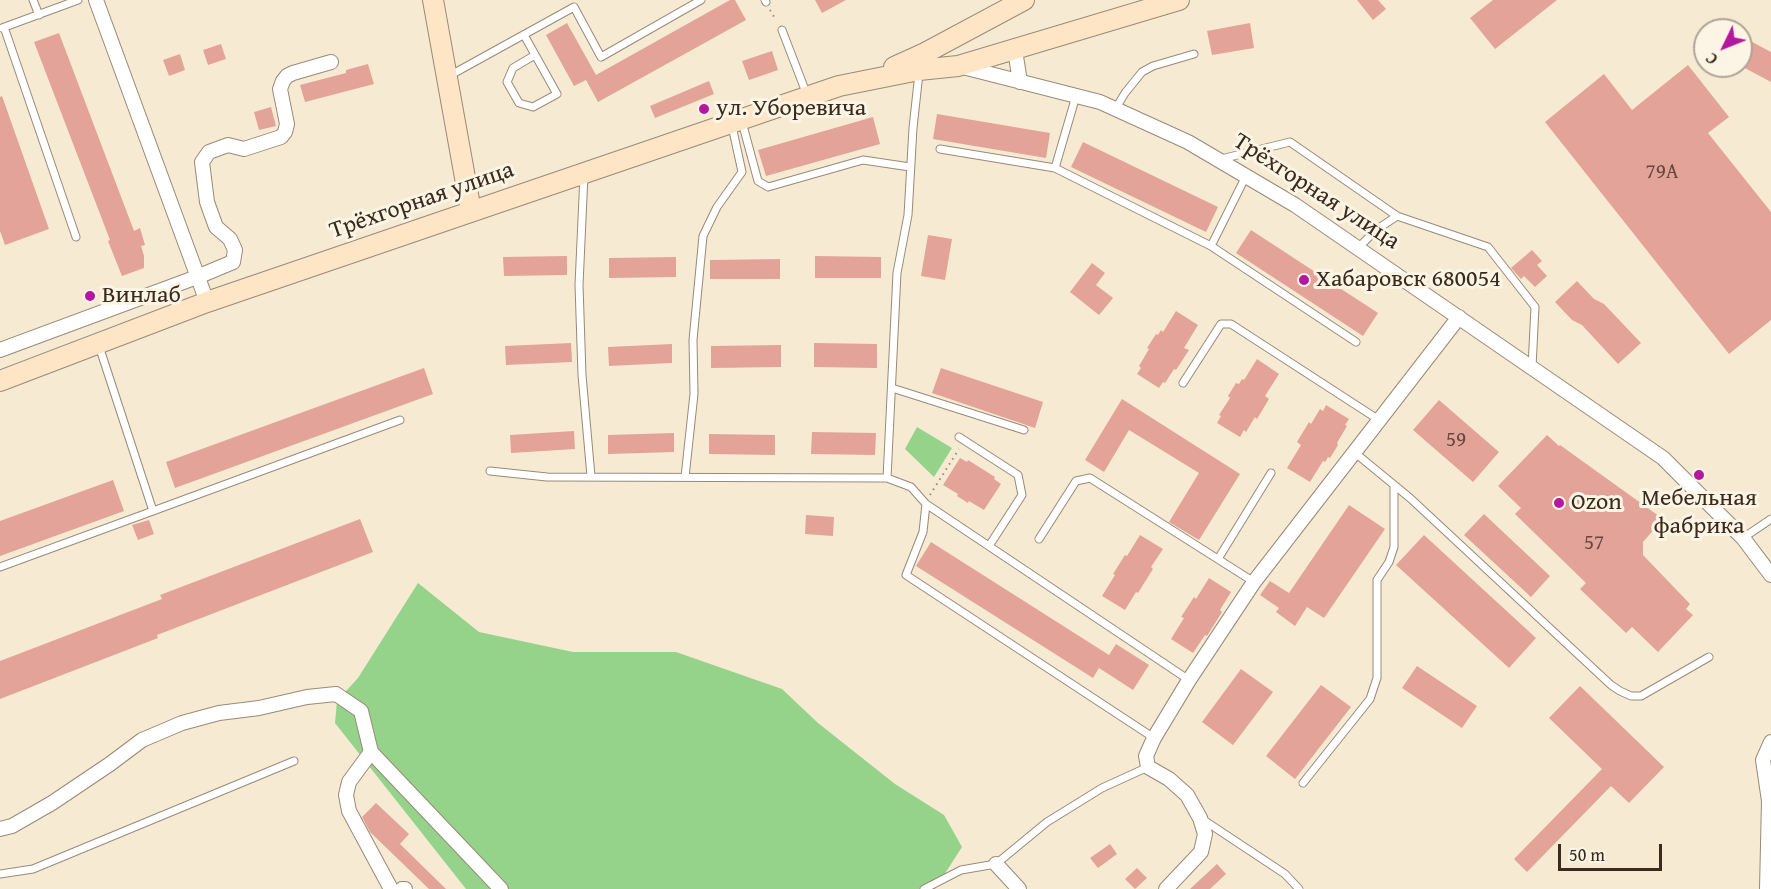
<!DOCTYPE html>
<html>
<head>
<meta charset="utf-8">
<style>
	body { margin:0 }
	#map { position:relative; width:1771px; height:889px; overflow:hidden; background:#f7ead3; font-family:"Gentium Book Plus",serif }
	canvas { display:block }
	.north { position:absolute; left:1693px; top:18px; width:60px; height:60px; box-sizing:border-box; background:#fcf5e5; border:2px solid #afa495; border-radius:50%; rotate:227deg; font-size:16px; font-weight:700; line-height:24px; text-align:center; color:#3b2a1e }
	.north::after { content:''; display:block; margin:auto; width:21px; height:27px; background:#b5179e; clip-path:polygon(50% 0,100% 100%,50% 72%,0 100%) }
	.scale { position:absolute; left:1558px; top:844px; width:104px; height:27px; box-sizing:border-box; border:3px solid #3b2a1e; border-top:0; padding-left:8px; font-size:18px; line-height:21px; white-space:nowrap; color:#3b2a1e; -webkit-text-stroke:4px #fcf5e5; paint-order:stroke }
</style>
</head>
<body>
<div id="map">
<canvas width="1771" height="889"></canvas>
<div class="north">С</div>
<div class="scale">50 m</div>
</div>
<script>
const ctx = document.querySelector('canvas').getContext('2d');
ctx.lineJoin = 'round';
function paint(path, color) {
  ctx.fillStyle = color;
  ctx.fill(path, 'evenodd');
}
function shape(rows) {
  const path = new Path2D();
  for (const r of rows) {
    path.moveTo(r[0], r[1]);
    for (let i = 2; i < r.length; i += 2) path.lineTo(r[i], r[i + 1]);
  }
  return path;
}
function stroke(path, color, width, dash) {
  ctx.strokeStyle = color;
  ctx.lineWidth = width;
  ctx.lineCap = dash ? 'butt' : 'round';
  ctx.setLineDash(dash || []);
  ctx.stroke(path);
}
function drawText(font, color, halo, rows, align = 'center') {
  ctx.font = font + ' "Gentium Book Plus",serif';
  ctx.lineWidth = 6;
  ctx.setLineDash([]);
  ctx.textBaseline = 'middle';
  ctx.strokeStyle = halo;
  ctx.fillStyle = color;
  for (const [text, x, y, turn = 0] of rows) {
    ctx.save();
    ctx.translate(x, y);
    ctx.rotate((+turn || 0) * Math.PI / 180);
    ctx.textAlign = isNaN(turn) ? turn : align;
    if (halo) ctx.strokeText(text, 0, 0);
    ctx.fillText(text, 0, 0);
    ctx.restore();
  }
}
const green = shape([
	[917,427,952,448,934,477,905,449],
	[418,583,479,632,573,652,676,652,782,689,818,723,895,784,944,815,962,847,935,889,466,889,335,723,337,701,358,678]
]);
const building = shape([
	[730,0,735,0,746,20,598,102,586,80,574,86,546,35,567,23,596,75],
	[815,0,846,0,822,13],
	[1357,0,1378,0,1386,9,1373,20],
	[1493,0,1557,0,1495,49,1470,18],
	[1250,23,1254,48,1212,55,1207,31],
	[59,33,134,231,140,228,145,245,141,246,144,256,144,268,122,276,108,241,110,240,34,42],
	[1741,36,1771,52,1771,82,1741,66],
	[221,44,226,59,208,65,203,50],
	[772,51,778,70,749,80,742,61],
	[180,54,185,70,169,76,163,60],
	[368,64,374,84,305,102,300,85,346,73,346,70],
	[1688,65,1729,117,1708,133,1771,212,1771,320,1729,354,1545,122,1604,74,1632,110],
	[709,81,714,94,655,118,650,106],
	[2,96,49,229,5,245,0,231,0,97],
	[271,107,276,126,259,130,254,112],
	[937,114,1050,133,1046,158,933,139],
	[873,117,880,144,766,176,758,150],
	[1083,142,1218,207,1206,232,1071,167],
	[1251,230,1378,313,1363,336,1236,253],
	[928,235,952,239,945,280,921,276],
	[1532,250,1542,261,1537,265,1547,276,1535,287,1524,276,1521,279,1511,268],
	[567,256,567,275,504,276,503,257],
	[815,256,881,257,881,278,815,278],
	[676,257,676,277,609,278,609,258],
	[780,259,780,279,710,279,710,260],
	[1092,263,1105,273,1096,285,1113,298,1099,315,1070,292],
	[1577,281,1594,299,1604,304,1641,343,1618,364,1582,325,1572,320,1555,302],
	[1176,311,1198,325,1184,348,1189,350,1176,370,1174,369,1165,383,1163,382,1159,388,1137,374,1141,368,1139,366,1149,349,1147,348,1156,334,1158,335,1161,330,1163,332],
	[571,343,572,362,506,365,505,346],
	[814,343,877,344,877,368,814,367],
	[672,344,672,363,609,366,608,347],
	[781,345,781,367,711,368,711,346],
	[1257,359,1279,374,1265,396,1269,399,1257,419,1255,417,1246,432,1244,430,1240,437,1217,423,1221,416,1219,415,1230,398,1228,396,1236,383,1239,384,1242,379,1244,380],
	[424,368,433,394,175,488,166,462],
	[941,368,1043,402,1035,428,932,393],
	[1122,399,1240,474,1199,540,1169,522,1199,473,1129,430,1104,472,1085,460],
	[1439,400,1499,452,1473,482,1413,430],
	[1326,405,1349,419,1345,425,1347,426,1337,443,1338,445,1330,458,1328,457,1325,462,1323,461,1310,482,1287,468,1301,445,1297,442,1309,422,1311,424,1320,409,1323,411],
	[574,431,575,449,511,453,510,435],
	[812,432,876,433,875,455,811,454],
	[674,433,674,452,608,454,608,435],
	[709,434,775,435,775,455,709,454],
	[1547,435,1559,446,1560,445,1663,519,1643,542,1643,555,1690,604,1686,609,1693,615,1658,652,1632,627,1626,633,1580,589,1586,583,1515,514,1521,508,1498,486],
	[960,458,967,462,968,460,995,477,994,479,1001,484,984,510,969,501,968,503,957,496,958,494,943,485],
	[113,480,124,511,0,556,0,521],
	[1349,505,1385,529,1324,618,1307,607,1295,626,1276,612,1279,608,1260,595,1270,581,1289,593],
	[1484,514,1550,576,1531,597,1464,535],
	[806,515,834,517,833,536,805,534],
	[360,519,373,552,157,635,158,638,0,699,0,661,162,599,160,595],
	[149,520,154,534,138,540,132,525],
	[1140,535,1163,549,1151,567,1153,569,1138,593,1136,592,1125,610,1102,596,1115,575,1113,574,1125,555,1127,556],
	[1424,535,1536,638,1509,668,1396,565],
	[931,542,1109,655,1116,644,1149,665,1133,690,1099,668,1093,678,916,566],
	[1209,578,1231,592,1220,610,1222,612,1207,636,1205,635,1193,653,1171,639,1184,618,1181,617,1194,597,1196,599],
	[1417,666,1477,706,1462,728,1402,688],
	[1241,669,1273,692,1233,745,1202,722],
	[1321,685,1351,707,1295,779,1266,756],
	[1580,686,1664,767,1629,803,1611,786,1527,872,1514,859,1602,769,1549,718],
	[376,803,409,834,400,844,446,889,429,889,370,832,362,817],
	[1110,844,1117,854,1098,868,1090,858],
	[1217,864,1226,874,1210,889,1190,889],
	[1137,868,1147,878,1135,889,1125,879]
]);
const path = shape([
	[770,10,776,20],
	[930,495,959,449]
]);
const lane = shape([
	[33,0,39,15],
	[765,0,766,2],
	[4,27,76,237],
	[2,28,78,0],
	[782,30,807,95],
	[524,35,557,94,533,107,519,103,507,82,513,68,535,55],
	[449,76,574,7,601,57,701,0],
	[1116,108,1125,93,1142,72,1153,66,1194,54],
	[742,122,758,181,768,187,863,160,910,167],
	[940,149,1055,168,1211,246],
	[1221,159,1290,142,1397,216,1488,247,1535,307,1532,367],
	[1055,168,1076,96],
	[584,175,579,285,582,375,591,476],
	[1246,176,1211,246,1356,342],
	[1358,248,1376,230,1397,216],
	[99,346,153,511,400,420],
	[1183,383,1221,324,1231,324,1379,420],
	[892,388,1024,430],
	[959,437,1018,475,1022,495,989,546],
	[1354,452,1410,498,1611,685,1620,691,1631,696,1641,696,1709,657],
	[490,471,547,477,887,478,911,487,926,504,923,532,906,575,1154,738],
	[685,477,694,394,693,340,703,236,717,207,742,172,732,126],
	[887,478,897,273,908,215,913,128,919,73],
	[926,504,1189,680],
	[1743,538,1771,519],
	[1039,539,1076,481,1090,478,1254,582],
	[1218,559,1271,473],
	[0,567,153,511],
	[1303,783,1370,699,1377,678,1377,580,1389,562,1394,547,1394,485],
	[1202,819,1285,874,1299,889],
	[0,874,33,869,294,761],
	[924,889,961,870,996,864,1047,822,1102,788,1148,767]
]);
const street = shape([
	[96,0,207,302],
	[1015,50,1020,82],
	[959,66,1100,102,1188,142,1295,205,1663,458,1743,538,1771,575],
	[0,350,197,277,233,262,235,250,230,239,216,227,207,202,202,162,209,152,228,145,244,149,281,137,285,132,287,124,280,89,283,81,287,76,293,73,331,62],
	[371,752,349,782,346,795,349,811,391,889],
	[0,829,12,826,52,803,110,764,142,740,182,723,219,713,259,708,307,697,336,694,361,711,371,752,501,889],
	[996,864,1019,889],
	[402,889,405,889],
	[1166,889,1201,852,1205,834,1200,818,1187,795,1169,779,1148,767,1146,756,1154,738,1189,680,1254,582,1459,317],
	[1767,889,1769,801,1763,760,1771,742]
]);
const secondary = shape([
	[433,0,471,211],
	[894,67,925,53,1024,0],
	[0,381,207,302,839,86,919,70,958,66,1179,0]
]);
const markers = [
	[704,109,6,"#b5179e"],
	[1304,280,6,"#b5179e"],
	[90,296,6,"#b5179e"],
	[1699,475,6,"#b5179e"],
	[1559,503,6,"#b5179e"]
];
const numberNames = [
	["79А",1662,173],
	["59",1456,441],
	["57",1594,544]
];
const poiNames = [
	["ул. Уборевича",716,109],
	["Хабаровск 680054",1316,280],
	["Винлаб",102,296],
	["Мебельная",1699,499,"center"],
	["фабрика",1699,527,"center"],
	["Ozon",1571,503]
];
const streetNames = [
	["Трёхгорная улица",1316,192,33],
	["Трёхгорная улица",422,201,-19]
];
paint(green, '#94d389');
paint(building, '#e3a398');
stroke(lane, '#998a78', 9);
stroke(street, '#998a78', 16);
stroke(secondary, '#998a78', 22);
stroke(path, '#998a78', 2, [1.5, 4.5]);
stroke(lane, '#fff', 7);
stroke(street, '#fff', 14);
stroke(secondary, '#fde5c5', 20);
for (const [x, y, r, color] of markers) {
  const dot = new Path2D();
  dot.arc(x, y, r, 0, 2 * Math.PI);
  ctx.fillStyle = color;
  ctx.fill(dot);
  stroke(dot, '#fcf5e5', 2);
}
drawText('21px', '#65483c', null, numberNames);
drawText('24px', '#3b2a1e', '#fcf5e5', poiNames, 'left');
drawText('24px', '#3b2a1e', '#fcf5e5', streetNames);
</script>
</body>
</html>
